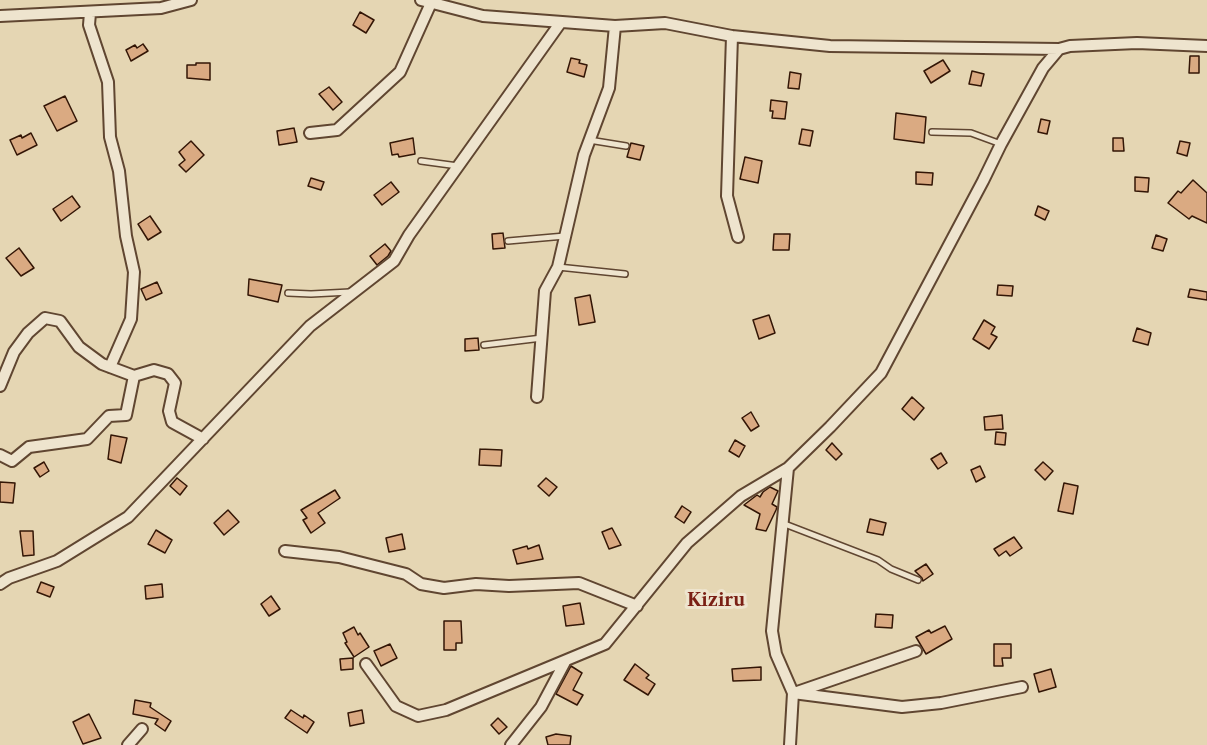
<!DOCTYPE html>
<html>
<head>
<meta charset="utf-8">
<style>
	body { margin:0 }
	canvas { display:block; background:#e5d6b3 }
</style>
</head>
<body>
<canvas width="1207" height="745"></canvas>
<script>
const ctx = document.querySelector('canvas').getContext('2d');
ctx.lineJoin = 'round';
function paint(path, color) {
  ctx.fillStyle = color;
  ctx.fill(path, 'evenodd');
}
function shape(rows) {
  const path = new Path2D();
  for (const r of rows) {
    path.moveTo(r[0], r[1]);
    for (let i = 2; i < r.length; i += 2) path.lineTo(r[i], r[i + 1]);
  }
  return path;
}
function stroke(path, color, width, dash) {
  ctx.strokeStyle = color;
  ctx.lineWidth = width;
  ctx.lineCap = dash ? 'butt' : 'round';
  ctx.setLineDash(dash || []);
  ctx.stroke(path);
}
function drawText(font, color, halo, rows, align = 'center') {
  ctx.font = font + ' "Libre Caslon Text",serif';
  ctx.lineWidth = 6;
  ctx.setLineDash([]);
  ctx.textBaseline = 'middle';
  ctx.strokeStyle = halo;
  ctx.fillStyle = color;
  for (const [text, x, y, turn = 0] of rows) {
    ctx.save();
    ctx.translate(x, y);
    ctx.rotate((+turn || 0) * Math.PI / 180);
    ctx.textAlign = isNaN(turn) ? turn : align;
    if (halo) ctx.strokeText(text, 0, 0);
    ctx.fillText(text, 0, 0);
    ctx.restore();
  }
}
const building = shape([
	[360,12,374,20,366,33,353,25,360,12],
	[143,44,148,51,131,61,126,50,135,45,137,48,143,44],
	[1190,56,1199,56,1199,73,1189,73,1190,56],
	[571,58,580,60,579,63,587,65,584,77,567,72,571,58],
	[943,60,950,71,931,83,924,71,943,60],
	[196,63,210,63,210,80,187,78,187,65,196,65,196,63],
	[972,71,984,74,981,86,969,84,972,71],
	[790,72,801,74,799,89,788,88,790,72],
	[329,87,342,102,333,110,319,94,329,87],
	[65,96,77,121,57,131,44,106,65,96],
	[771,100,787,102,785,119,772,118,773,111,770,111,771,100],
	[896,113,926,117,924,143,894,139,896,113],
	[1041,119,1050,121,1047,134,1038,132,1041,119],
	[294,128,297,142,279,145,277,131,294,128],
	[802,129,813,131,810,146,799,144,802,129],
	[31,133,37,145,17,155,10,140,21,135,22,138,31,133],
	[413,138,415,154,399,157,398,154,392,155,390,143,413,138],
	[1113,138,1123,138,1124,151,1113,151,1113,138],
	[191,141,204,155,186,172,179,165,185,160,179,152,191,141],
	[1180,141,1190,143,1187,156,1177,153,1180,141],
	[631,143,644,146,640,160,627,157,631,143],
	[745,157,762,161,758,183,740,179,745,157],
	[916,172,933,173,932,185,916,184,916,172],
	[1135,177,1149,178,1148,192,1135,191,1135,177],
	[311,178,324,182,321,190,308,186,311,178],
	[1193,180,1207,193,1207,223,1192,216,1189,219,1168,203,1178,191,1181,193,1193,180],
	[391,182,399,192,382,205,374,195,391,182],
	[72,196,80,207,61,221,53,209,72,196],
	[1038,206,1049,211,1045,220,1035,215,1038,206],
	[150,216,161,232,148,240,138,224,150,216],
	[503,233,505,248,493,249,492,234,503,233],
	[774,234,790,234,789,250,773,250,774,234],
	[1156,235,1167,239,1163,251,1152,248,1156,235],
	[385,244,391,251,388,256,377,265,370,256,385,244],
	[19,248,34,268,21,276,6,258,19,248],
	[249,279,282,285,278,302,248,295,249,279],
	[157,282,162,293,146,300,141,289,157,282],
	[998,285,1013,286,1012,296,997,295,998,285],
	[1190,289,1207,292,1207,300,1188,297,1190,289],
	[590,295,595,322,579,325,575,298,590,295],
	[769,315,775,333,759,339,753,320,769,315],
	[984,320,995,327,991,334,997,337,989,349,973,339,984,320],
	[1137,328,1151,333,1148,345,1133,341,1137,328],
	[478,338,479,350,465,351,465,339,478,338],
	[912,397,924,408,914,420,902,409,912,397],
	[751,412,759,426,751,431,742,418,751,412],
	[1002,415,1003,429,985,430,984,417,1002,415],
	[996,432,1006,433,1005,445,995,444,996,432],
	[111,435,127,438,121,463,108,459,111,435],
	[735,440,745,446,739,457,729,451,735,440],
	[832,443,842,454,836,460,826,450,832,443],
	[480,449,502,450,501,466,479,465,480,449],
	[941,453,947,463,938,469,931,459,941,453],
	[44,462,49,471,40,477,34,468,44,462],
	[1043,462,1053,471,1045,480,1035,470,1043,462],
	[980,466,985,477,976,482,971,470,980,466],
	[177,478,187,486,180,495,170,486,177,478],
	[546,478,557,487,549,496,538,486,546,478],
	[0,482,15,483,13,503,0,502,0,482],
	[1064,483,1078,486,1073,514,1058,511,1064,483],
	[770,487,778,491,772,504,777,507,776,510,766,531,756,529,760,514,744,505,757,495,760,497,763,492,770,487],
	[335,490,340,498,318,513,325,523,311,533,303,520,307,518,301,510,335,490],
	[682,506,691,512,684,523,675,517,682,506],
	[228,510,239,522,224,535,214,523,228,510],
	[870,519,886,523,883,535,867,532,870,519],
	[612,528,621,545,609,549,602,532,612,528],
	[156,530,172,540,165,553,148,544,156,530],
	[20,531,33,531,34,555,23,556,20,531],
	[402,534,405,549,389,552,386,538,402,534],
	[1014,537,1022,548,1010,556,1006,551,999,556,994,549,1014,537],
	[539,545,543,559,517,564,513,550,527,546,528,549,539,545],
	[926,564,933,574,923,581,922,578,915,571,926,564],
	[41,582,54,587,50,597,37,592,41,582],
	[162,584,163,597,146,599,145,586,162,584],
	[271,596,280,609,269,616,261,604,271,596],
	[580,603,584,624,566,626,563,606,580,603],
	[876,614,893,615,892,628,875,627,876,614],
	[444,621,461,621,462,643,456,643,456,650,444,650,444,621],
	[945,626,952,639,926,654,916,637,929,630,931,633,945,626],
	[354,627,358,635,360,633,369,647,354,657,345,643,347,642,343,633,354,627],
	[390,644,397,658,381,666,374,651,390,644],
	[994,644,1011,644,1011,658,1002,658,1003,666,994,666,994,644],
	[353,658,353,669,341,670,340,659,353,658],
	[635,664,649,675,646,678,655,684,648,695,624,680,635,664],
	[571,666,582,673,573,690,583,695,577,705,556,694,571,666],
	[761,667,761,680,733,681,732,669,761,667],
	[1051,669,1056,687,1039,692,1034,674,1051,669],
	[135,700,151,703,150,707,171,721,165,731,155,724,158,719,133,714,135,700],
	[291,710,303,718,304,715,314,722,307,733,285,718,291,710],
	[362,710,364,723,350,726,348,713,362,710],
	[89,714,101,738,83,744,73,722,89,714],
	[498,718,507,727,499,734,491,725,498,718],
	[556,734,571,736,570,745,548,745,546,737,556,734]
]);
const service = shape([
	[932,132,971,133,1001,144],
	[589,140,626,146],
	[421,161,458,166],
	[508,241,565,236],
	[558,267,625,274],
	[288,293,311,294,350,292],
	[484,345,542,338],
	[782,523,878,560,891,569,918,580]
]);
const minor = shape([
	[421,0,483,16,615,26,665,23,732,36,830,46,1059,49],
	[90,13,89,25,108,82,110,137,119,171,126,236,134,272,131,319,110,367],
	[0,16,161,8,191,0],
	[732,36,727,196,738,237],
	[310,133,337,130,400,72,431,3],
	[0,386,14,352,28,333,45,318,60,321,79,347,102,364,134,376,154,370,168,374,175,383,169,411,172,422,203,439],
	[537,397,545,291,558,267,584,155,609,88,615,26],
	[0,455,12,461,29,447,87,439,109,416,126,415,134,376],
	[788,468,772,631,776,654,793,693,790,745],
	[285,551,339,557,406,574,421,584,444,588,476,584,509,586,579,583,637,606],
	[0,584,9,578,57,561,128,517,310,326,394,261,409,235,561,22],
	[366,664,396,706,418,716,446,710,605,644,687,543,741,496,788,468,830,427,881,373,983,181,1001,144,1043,68,1059,49,1070,46,1137,43,1207,46],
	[797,692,916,651],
	[793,693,902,707,941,703,1022,687],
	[128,745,142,729],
	[511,745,541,707,565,662]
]);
const quarterNames = [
	["Kiziru",716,601]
];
paint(building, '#daaa82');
stroke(building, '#331606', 1.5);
stroke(service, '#604631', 8);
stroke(minor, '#604631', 14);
stroke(service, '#eee4ce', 5);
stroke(minor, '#eee4ce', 10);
drawText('bold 18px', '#7a1f14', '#eee4ce', quarterNames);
</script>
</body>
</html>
